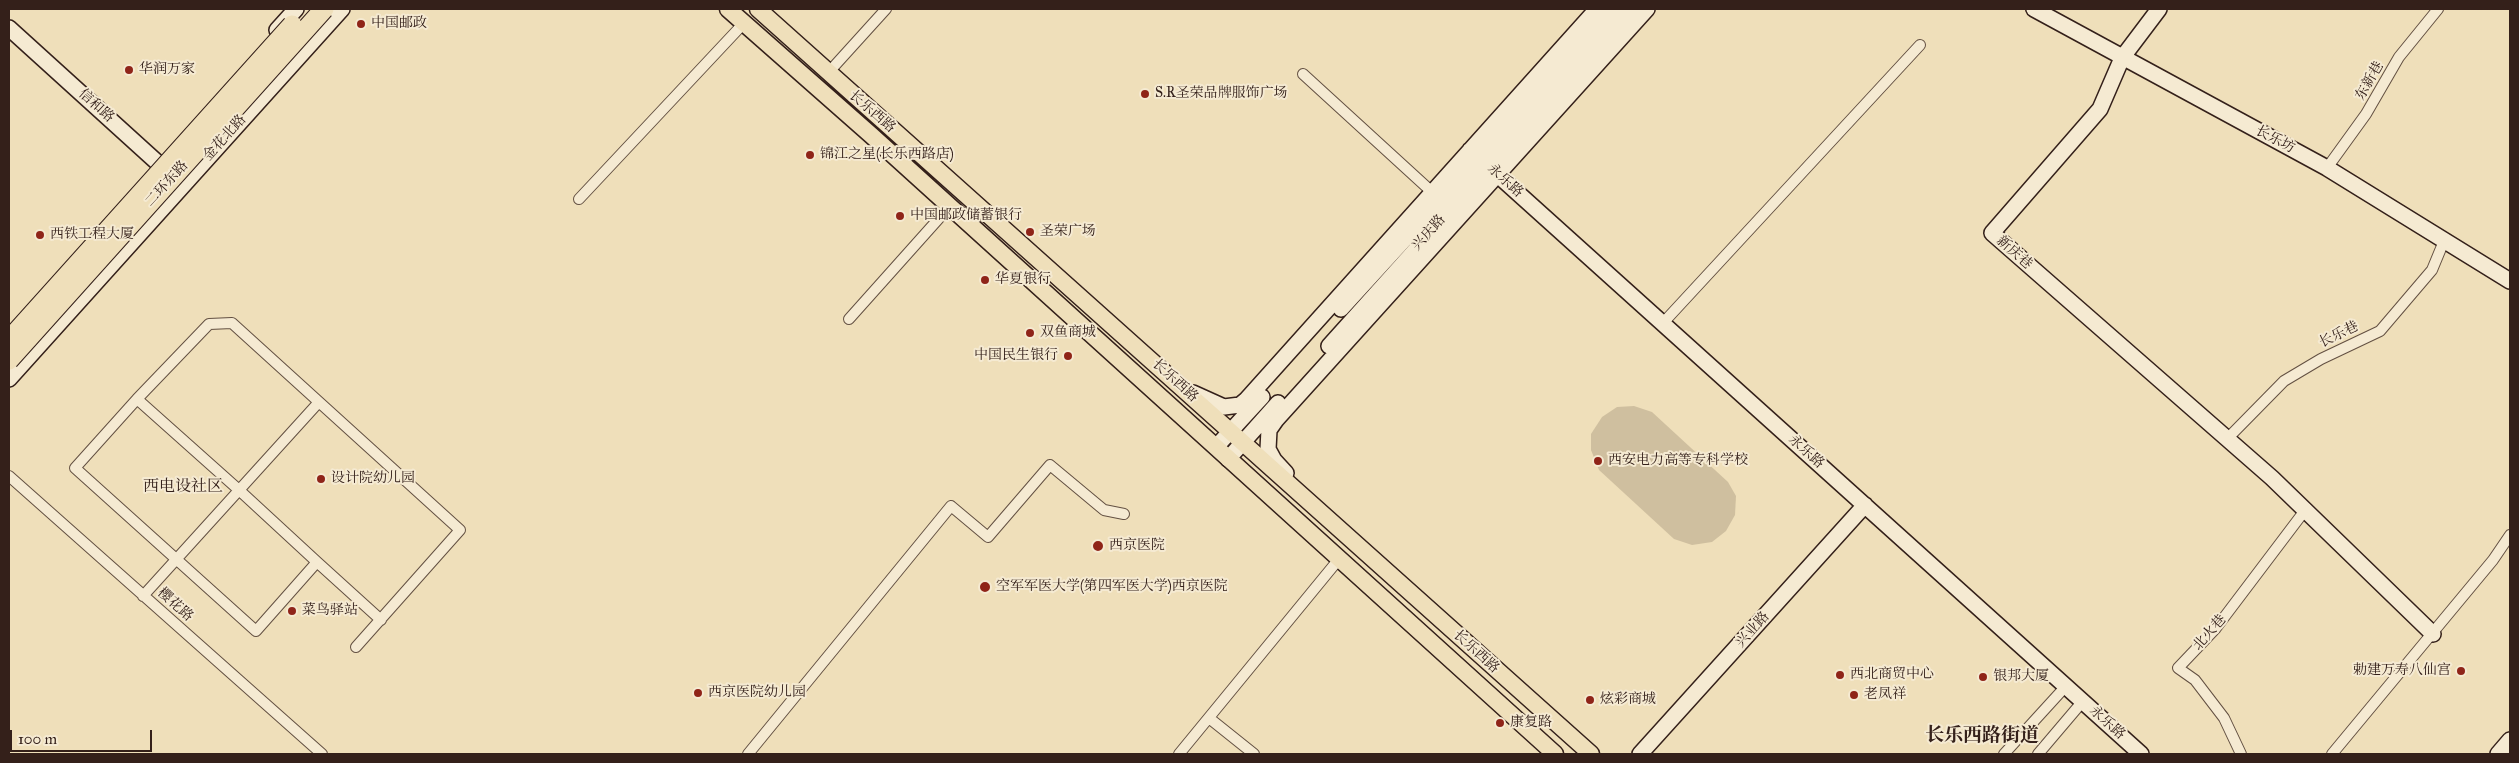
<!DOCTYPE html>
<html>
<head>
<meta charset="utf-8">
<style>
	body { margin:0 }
	#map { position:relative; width:2519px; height:763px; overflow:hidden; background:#efdfba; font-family:"IM FELL Great Primer",serif }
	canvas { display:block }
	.frame { position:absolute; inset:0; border:10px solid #34201a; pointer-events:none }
	.scale { position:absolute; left:10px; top:730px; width:142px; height:22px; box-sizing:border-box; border:2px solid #34201a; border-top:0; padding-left:6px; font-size:15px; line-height:18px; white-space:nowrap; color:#34201a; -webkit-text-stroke:4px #f5ead2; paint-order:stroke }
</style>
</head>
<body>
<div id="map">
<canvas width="2519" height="763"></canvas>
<div class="frame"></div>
<div class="scale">100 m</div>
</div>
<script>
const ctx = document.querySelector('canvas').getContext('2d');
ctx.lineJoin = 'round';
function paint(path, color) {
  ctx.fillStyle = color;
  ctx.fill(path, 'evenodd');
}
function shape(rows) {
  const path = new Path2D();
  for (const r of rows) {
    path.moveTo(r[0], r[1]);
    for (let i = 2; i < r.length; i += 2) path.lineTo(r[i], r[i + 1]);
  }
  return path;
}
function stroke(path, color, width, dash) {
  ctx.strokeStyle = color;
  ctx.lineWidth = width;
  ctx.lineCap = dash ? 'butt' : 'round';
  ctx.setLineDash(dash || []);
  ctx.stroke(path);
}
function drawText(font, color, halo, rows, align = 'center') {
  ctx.font = font + ' "IM FELL Great Primer","Noto Serif SC",serif';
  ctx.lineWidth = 4;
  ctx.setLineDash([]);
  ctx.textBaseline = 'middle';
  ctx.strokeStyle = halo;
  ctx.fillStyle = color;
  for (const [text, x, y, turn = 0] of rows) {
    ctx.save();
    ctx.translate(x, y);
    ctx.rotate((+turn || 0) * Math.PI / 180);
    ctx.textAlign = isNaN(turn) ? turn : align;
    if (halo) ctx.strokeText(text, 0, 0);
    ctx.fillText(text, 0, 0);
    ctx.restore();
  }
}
const green = shape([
	[1634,406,1652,412,1728,482,1736,496,1735,515,1726,531,1712,542,1692,545,1674,539,1599,470,1591,450,1591,434,1602,417,1617,407]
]);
const street = shape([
	[828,73,886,9],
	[1303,74,1432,192],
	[2327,168,2366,114,2399,57,2438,9],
	[579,199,744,23],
	[849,319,950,206],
	[1663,323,1920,45],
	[137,399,209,324,232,323,319,402],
	[2227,439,2284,381,2321,359,2380,331,2432,270,2444,241],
	[9,476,322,754],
	[317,562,256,631,75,468,137,399,239,490,317,562,381,620],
	[143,596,319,402,460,530,356,647],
	[1209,718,1254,754],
	[748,754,951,506,988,537,1050,465,1104,510,1124,514],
	[1179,754,1339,559],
	[2004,754,2066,686],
	[2038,754,2083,701],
	[2241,754,2224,718,2195,680,2178,668,2216,628,2306,509],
	[2332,754,2493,560,2510,535]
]);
const secondary = shape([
	[2034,9,2327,168,2510,281],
	[2159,9,2122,58,2100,109,1992,233,2272,478,2433,634],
	[9,28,170,174],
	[277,30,296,9],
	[1470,150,2141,754],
	[1341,309,1615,9],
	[1329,346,1632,9],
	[9,379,342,9],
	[1193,393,1224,407,1240,405,1246,400,1597,9],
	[1216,447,1262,397],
	[1228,459,1278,403],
	[1286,473,1274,460,1268,449,1269,430,1276,420,1647,9],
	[1640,754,1865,505],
	[2498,754,2510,740]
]);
const primary = shape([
	[728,9,871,135,1555,754],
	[758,9,1591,754]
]);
const highwayBridge = shape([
	[9,340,292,25],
	[9,360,324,9]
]);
const markers = [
	[361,24,5,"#8f2418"],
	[129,70,5,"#8f2418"],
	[1145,94,5,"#8f2418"],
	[810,155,5,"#8f2418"],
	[900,216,5,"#8f2418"],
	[1030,232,5,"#8f2418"],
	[40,235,5,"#8f2418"],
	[985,280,5,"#8f2418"],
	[1030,333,5,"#8f2418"],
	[1068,356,5,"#8f2418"],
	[1598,461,5,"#8f2418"],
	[321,479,5,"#8f2418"],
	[1098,546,6,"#8f2418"],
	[985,587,6,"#8f2418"],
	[292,611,5,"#8f2418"],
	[2461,671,5,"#8f2418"],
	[1840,675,5,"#8f2418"],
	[1983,677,5,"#8f2418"],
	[698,693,5,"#8f2418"],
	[1854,695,5,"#8f2418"],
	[1590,700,5,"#8f2418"],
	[1500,723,5,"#8f2418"]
];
const poiNames = [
	["中国邮政",371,24],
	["华润万家",139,70],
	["S.R圣荣品牌服饰广场",1155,94],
	["锦江之星(长乐西路店)",820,155],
	["中国邮政储蓄银行",910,216],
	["圣荣广场",1040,232],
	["西铁工程大厦",50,235],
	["华夏银行",995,280],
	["双鱼商城",1040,333],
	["中国民生银行",1058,356,"right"],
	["西安电力高等专科学校",1608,461],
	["设计院幼儿园",331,479],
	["西京医院",1109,546],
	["空军军医大学(第四军医大学)西京医院",996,587],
	["菜鸟驿站",302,611],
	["勅建万寿八仙宫",2451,671,"right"],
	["西北商贸中心",1850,675],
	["银邦大厦",1993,677],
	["西京医院幼儿园",708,693],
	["老凤祥",1864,695],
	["炫彩商城",1600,700],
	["康复路",1510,723]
];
const streetNames = [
	["东新巷",2370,81,-60],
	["信和路",96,106,42],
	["长乐西路",872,112,41],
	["金花北路",225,138,-48],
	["长乐坊",2275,140,28],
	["永乐路",1505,181,42],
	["二环东路",167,184,-48],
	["兴庆路",1429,233,-48],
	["新庆巷",2014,253,41],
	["长乐巷",2339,335,-26],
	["长乐西路",1175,381,42],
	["永乐路",1806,452,42],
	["樱花路",175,605,42],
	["兴业路",1753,630,-48],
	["北火巷",2210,633,-49],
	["长乐西路",1476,652,42],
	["永乐路",2107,723,42]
];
const quarterNames = [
	["西电设社区",183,487]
];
const districtNames = [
	["长乐西路街道",1982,736]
];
paint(green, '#cfbf9f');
stroke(street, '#635042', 12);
stroke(secondary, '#34201a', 18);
stroke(primary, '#34201a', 19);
stroke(street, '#f5ead2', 10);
stroke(secondary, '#f5ead2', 15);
stroke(primary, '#efdfba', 16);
stroke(highwayBridge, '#34201a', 21, []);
stroke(highwayBridge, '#efdfba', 19);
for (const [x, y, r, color] of markers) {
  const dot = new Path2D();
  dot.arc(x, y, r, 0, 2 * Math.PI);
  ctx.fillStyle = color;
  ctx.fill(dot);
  stroke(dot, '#f5ead2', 2);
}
drawText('14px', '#34201a', '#f5ead2', poiNames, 'left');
drawText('14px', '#34201a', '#f5ead2', streetNames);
drawText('16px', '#34201a', '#f5ead2', quarterNames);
drawText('bold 19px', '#34201a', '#f5ead2', districtNames);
</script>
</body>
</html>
